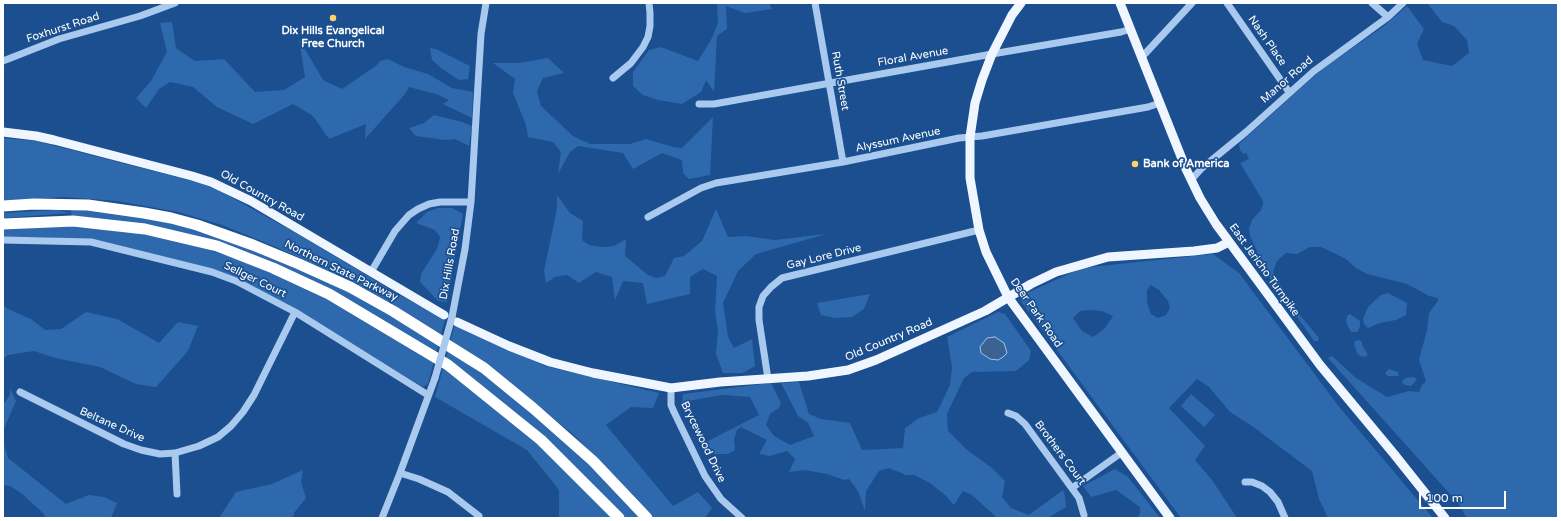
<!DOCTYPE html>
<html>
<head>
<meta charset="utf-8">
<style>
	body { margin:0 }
	#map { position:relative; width:1561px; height:521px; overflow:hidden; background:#1b4f8f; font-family:"Varela Round",sans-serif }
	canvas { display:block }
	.frame { position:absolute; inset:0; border:4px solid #fff; pointer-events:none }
	.scale { position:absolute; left:1419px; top:491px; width:87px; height:18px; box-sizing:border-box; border:2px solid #fff; border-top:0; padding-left:5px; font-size:12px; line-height:14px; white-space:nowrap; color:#fff; -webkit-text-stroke:3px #1b4f8f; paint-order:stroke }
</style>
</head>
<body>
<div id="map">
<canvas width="1561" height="521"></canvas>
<div class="frame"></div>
<div class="scale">100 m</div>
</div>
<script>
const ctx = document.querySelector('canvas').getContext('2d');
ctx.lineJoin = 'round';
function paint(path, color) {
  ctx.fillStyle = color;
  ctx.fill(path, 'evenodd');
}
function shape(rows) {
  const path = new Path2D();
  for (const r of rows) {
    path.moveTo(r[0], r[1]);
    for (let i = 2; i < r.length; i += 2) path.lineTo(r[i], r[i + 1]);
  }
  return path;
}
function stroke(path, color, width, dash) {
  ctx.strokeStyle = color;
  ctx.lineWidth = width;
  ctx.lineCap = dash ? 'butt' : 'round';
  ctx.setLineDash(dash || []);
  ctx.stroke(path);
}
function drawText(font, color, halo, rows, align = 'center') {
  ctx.font = font + ' "Varela Round",sans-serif';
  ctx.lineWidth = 3.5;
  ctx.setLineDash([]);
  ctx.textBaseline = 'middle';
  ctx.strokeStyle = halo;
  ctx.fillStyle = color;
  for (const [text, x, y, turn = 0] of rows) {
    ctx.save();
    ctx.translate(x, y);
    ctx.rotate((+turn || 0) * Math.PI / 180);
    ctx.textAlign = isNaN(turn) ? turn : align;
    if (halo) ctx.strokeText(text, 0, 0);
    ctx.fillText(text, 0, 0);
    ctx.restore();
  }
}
const green = shape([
	[717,3,769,3,772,9,745,13,726,6,727,29,717,36,714,92,706,80,701,92,682,104,658,100,643,95,633,86,633,72,649,50,661,47,698,61,712,38,718,23],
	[1427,3,1558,3,1558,518,1467,518,1458,503,1328,358,1332,356,1356,378,1387,397,1409,391,1419,392,1422,385,1426,381,1419,360,1427,330,1429,313,1438,301,1438,298,1429,296,1407,284,1367,274,1356,268,1346,259,1321,247,1310,247,1297,254,1286,253,1277,261,1273,272,1294,308,1319,338,1318,341,1314,341,1269,277,1250,236,1249,229,1252,220,1261,210,1263,204,1263,201,1240,163,1249,159,1246,153,1243,154,1240,150,1239,144,1305,84,1325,67,1384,26,1407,6,1424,29,1417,44,1423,60,1452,66,1469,53,1467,40,1454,26,1442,22],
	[172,22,176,48,195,61,224,59,255,92,284,90,305,77,299,39,323,80,342,89,377,65,380,61,388,59,404,67,428,74,452,88,473,92,472,118,443,104,449,100,436,94,409,87,405,94,365,139,366,124,329,139,313,116,293,104,253,124,217,107,193,87,170,82,159,89,146,108,136,98,151,81,167,52,160,23],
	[430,48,436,49,470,66,468,79,459,80,441,68,432,60],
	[548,58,564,73,543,78,537,91,541,106,573,136,590,144,630,144,646,139,673,147,682,148,713,117,710,175,689,179,683,173,682,160,662,153,633,169,623,153,578,146,570,152,558,174,561,152,553,142,528,137,526,125,513,93,515,79,493,63,519,63],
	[434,115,462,122,472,126,469,146,455,139,445,140,416,136,409,128,424,123],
	[3,138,36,141,200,183,218,190,296,233,398,294,445,320,440,337,341,277,276,247,222,225,178,212,117,201,65,197,3,201],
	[557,195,570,213,583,221,582,240,589,245,602,247,614,246,626,239,625,256,648,275,656,278,665,276,674,258,684,256,702,241,716,209,728,237,746,236,775,240,826,234,756,254,738,271,723,303,728,337,734,348,752,339,755,366,743,373,723,373,716,354,718,330,715,312,717,276,703,269,690,277,690,294,647,304,643,283,623,281,615,300,612,277,596,272,579,283,567,275,555,277,546,283,544,271,557,208],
	[438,208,452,208,463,214,447,302,438,301,420,282,421,274,437,249,440,237,435,230,416,223,427,212],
	[71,209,112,211,186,227,250,249,299,269,360,297,439,343,436,354,249,253,72,218,71,213,3,218,3,213,57,210,71,213],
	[64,226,130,232,177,240,238,259,305,286,434,361,428,384,423,387,312,320,209,268,105,242,81,239,37,237,3,238,3,230],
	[1213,254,1239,273,1340,408,1433,518,1328,518,1319,499,1312,471,1252,426,1230,412,1209,387,1197,379,1169,408,1205,446,1195,460,1212,480,1237,518,1181,518,1020,300,1029,292,1082,268],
	[1151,285,1159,290,1168,301,1170,308,1166,315,1158,318,1151,314,1147,302,1147,290],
	[1090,310,1102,311,1113,316,1105,328,1093,337,1082,331,1073,318,1080,311],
	[1388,293,1407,303,1406,315,1396,320,1380,323,1368,328,1364,324,1363,319,1368,307,1381,295],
	[870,294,864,309,852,317,835,318,821,315,817,303],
	[3,305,8,309,31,319,45,330,61,329,86,312,117,319,159,343,178,322,198,326,188,351,156,387,136,384,100,367,55,358,34,351,8,355,3,359],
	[998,312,1005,314,1031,351,1029,360,1016,371,972,372,964,378,947,414,948,431,967,450,991,467,1005,481,1002,497,1011,508,1029,515,1063,490,1065,496,1066,507,1051,516,1050,518,994,518,995,516,972,495,963,491,954,505,945,495,930,483,914,475,906,475,889,468,879,471,866,491,865,511,858,491,849,479,844,480,827,474,805,470,789,472,795,459,787,451,770,456,759,454,767,440,741,427,737,430,734,439,735,450,728,454,712,454,704,443,759,415,750,397,722,395,682,402,683,394,771,383,781,403,779,408,770,414,766,425,774,436,790,445,814,436,808,423,798,416,781,383,799,382,809,414,821,419,850,423,862,450,903,448,905,428,919,418,937,412,950,385,952,367,947,337],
	[1350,314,1360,321,1360,327,1357,332,1351,332,1346,322,1347,316],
	[455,325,545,366,659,393,653,408,631,407,606,425,673,506,698,492,712,508,705,518,654,518,575,436,509,383,450,342],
	[1359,340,1362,342,1362,345,1368,355,1364,357,1360,356,1357,353,1354,344,1355,341],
	[448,350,506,391,613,485,642,518,623,518,446,358],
	[443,368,546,450,612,518,559,518,559,490,527,450,435,397],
	[1389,369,1398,372,1399,376,1388,376,1385,373],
	[1413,377,1417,379,1414,383,1411,386,1405,385,1402,383,1403,380,1406,378],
	[10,389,16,401,3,431,3,405,10,395],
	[1191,394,1215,415,1204,427,1181,406],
	[3,441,8,458,66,504,89,495,104,497,117,503,111,518,46,518,43,513,21,493,10,486,3,485],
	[1115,469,1128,477,1160,518,1137,518,1140,514,1140,507,1116,490,1091,497,1083,486],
	[303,470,301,482,306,498,294,513,293,518,219,518,236,492,272,484]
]);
const water = shape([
	[995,337,1004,343,1007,353,1003,357,998,360,990,359,981,353,980,347,987,338,995,337]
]);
const minor = shape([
	[815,3,843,162],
	[1227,3,1289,92],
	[1372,3,1388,17],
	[1142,57,1192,3],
	[3,61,59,39,140,16,175,3],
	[613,78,631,63,643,47,648,37,650,26,650,13,649,3],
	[699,104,714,104,992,54,1121,32,1131,29],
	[1191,180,1202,168,1246,132,1314,71,1388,17,1403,3],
	[648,217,701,188,716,183,843,162,959,138,982,136,1148,107,1160,103],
	[3,240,91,242,212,272,236,281,295,312,428,395],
	[371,272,395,231,409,215,418,209,429,204,440,202,471,202],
	[452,317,465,249,471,202,481,34,486,3],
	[768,379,759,320,759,307,763,296,771,287,782,278,979,230],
	[671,388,671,405,674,412,705,476,721,499,742,518],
	[20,392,124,444,141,450,160,454,175,453,199,446,218,437,231,426,243,412,254,395,295,312],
	[1008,413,1016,416,1025,424,1079,498,1084,515],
	[175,453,177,494],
	[400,473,419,479,448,492,479,516],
	[1245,482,1252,482,1262,486,1270,492,1278,502,1285,518],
	[1072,488,1121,453],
	[382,518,400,473,435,378]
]);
const major = shape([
	[1021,3,1012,15,992,54,982,80,975,103,970,137,970,178,979,230,986,252,1008,297,1170,518],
	[1120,3,1186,169,1200,198,1216,224,1320,365,1394,454,1445,518],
	[3,132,36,136,54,140,192,176,211,182,251,201,444,315],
	[457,322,509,346,550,362,593,373,671,388,720,382,808,376,848,370,876,360,985,311,1031,284,1056,272,1108,257,1194,251,1217,248,1229,242]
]);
const highway = shape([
	[3,206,34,204,88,205,144,213,171,218,197,225,253,245,299,264,350,287,393,311,484,368,533,408,593,461,647,518],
	[3,224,73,221,145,229,217,246,273,268,329,294,448,365,541,440,619,518]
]);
const minorBridge = shape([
	[435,378,452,317]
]);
const markers = [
	[333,18,4,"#ffd166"],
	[1135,164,4,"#ffd166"]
];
const streetNames = [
	["Foxhurst Road",63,28,-18],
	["Nash Place",1267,41,55],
	["Floral Avenue",913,57,-10],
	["Manor Road",1287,80,-41],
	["Ruth Street",840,81,80],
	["Alyssum Avenue",898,140,-12],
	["Old Country Road",262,196,29],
	["Gay Lore Drive",824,257,-14],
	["Dix Hills Road",450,264,-80],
	["East Jericho Turnpike",1264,270,54],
	["Northern State Parkway",341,271,26],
	["Sellger Court",255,280,26],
	["Deer Park Road",1036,313,55],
	["Old Country Road",889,340,-23],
	["Beltane Drive",112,425,24],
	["Brycewood Drive",703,442,64],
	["Brothers Court",1060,453,53]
];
const poiNames = [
	["Dix Hills Evangelical",333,31],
	["Free Church",333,44],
	["Bank of America",1143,164,"left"]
];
paint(green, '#2e69ad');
paint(water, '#3c6290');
stroke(water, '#9cc4f0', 1);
stroke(minor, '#a9c9ee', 7);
stroke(major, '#f0f6ff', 9);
stroke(highway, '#fff', 11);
stroke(minorBridge, '#a9c9ee', 7);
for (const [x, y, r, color] of markers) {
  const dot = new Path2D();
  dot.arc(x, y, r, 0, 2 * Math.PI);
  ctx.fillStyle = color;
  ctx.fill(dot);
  stroke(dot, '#1b4f8f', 1.5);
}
drawText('11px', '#fff', '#1b4f8f', streetNames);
drawText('bold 11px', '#fff', '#1b4f8f', poiNames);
</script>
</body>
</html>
